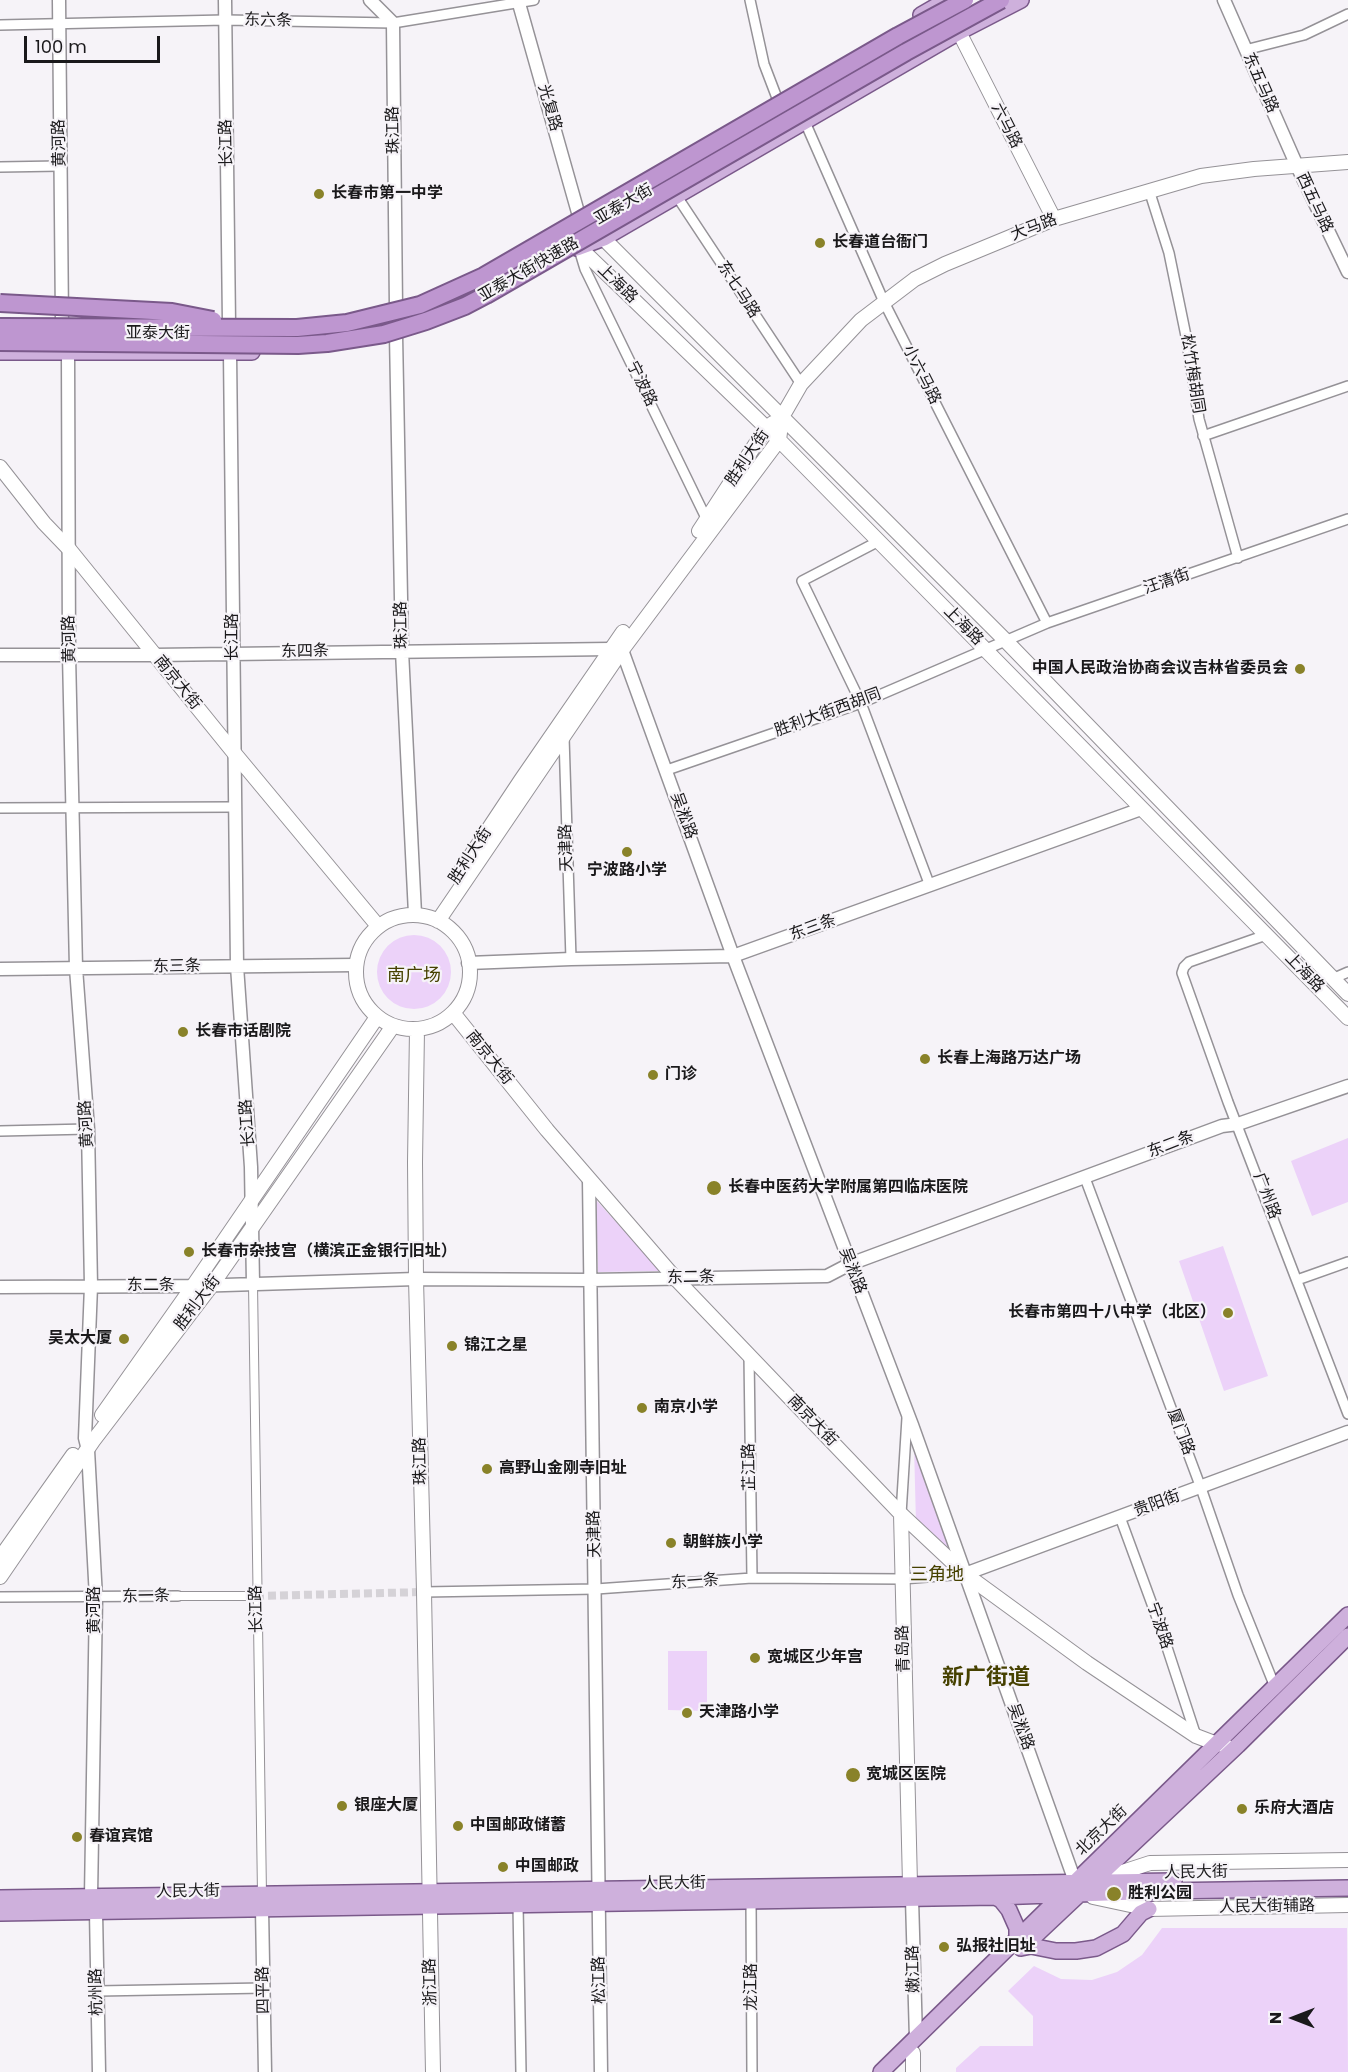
<!DOCTYPE html>
<html>
<head>
<meta charset="utf-8">
<style>
	body { margin:0 }
	#map { position:relative; width:1348px; height:2072px; overflow:hidden; background:#f6f3f8; font-family:Poppins,sans-serif }
	canvas { display:block }
	.north { position:absolute; left:1264px; top:1988px; width:60px; height:60px; -webkit-text-stroke:4px #f6f3f8; paint-order:stroke; rotate:270deg; font-size:16px; font-weight:700; line-height:24px; text-align:center; color:#1a191b }
	.north::after { content:''; display:block; margin:auto; width:21px; height:27px; background:#1a191b; clip-path:polygon(50% 0,100% 100%,50% 72%,0 100%) }
	.scale { position:absolute; left:24px; top:36px; width:136px; height:27px; box-sizing:border-box; border:3px solid #1a191b; border-top:0; padding-left:8px; font-size:18px; line-height:21px; white-space:nowrap; color:#1a191b; -webkit-text-stroke:4px #f6f3f8; paint-order:stroke }
</style>
</head>
<body>
<div id="map">
<canvas width="1348" height="2072"></canvas>
<div class="north">N</div>
<div class="scale">100 m</div>
</div>
<script>
const ctx = document.querySelector('canvas').getContext('2d');
ctx.lineJoin = 'round';
function paint(path, color) {
  ctx.fillStyle = color;
  ctx.fill(path, 'evenodd');
}
function shape(rows) {
  const path = new Path2D();
  for (const r of rows) {
    if (r.length === 3) {
      path.moveTo(r[0] + r[2], r[1]);
      path.arc(r[0], r[1], r[2], 0, 2 * Math.PI);
      continue;
    }
    path.moveTo(r[0], r[1]);
    for (let i = 2; i < r.length; i += 2) path.lineTo(r[i], r[i + 1]);
  }
  return path;
}
function stroke(path, color, width, dash) {
  ctx.strokeStyle = color;
  ctx.lineWidth = width;
  ctx.lineCap = dash ? 'butt' : 'round';
  ctx.setLineDash(dash || []);
  ctx.stroke(path);
}
function drawText(font, color, halo, rows, align = 'center') {
  ctx.font = font + ' Poppins,"Noto Sans SC",sans-serif';
  ctx.lineWidth = 4.5;
  ctx.setLineDash([]);
  ctx.textBaseline = 'middle';
  ctx.strokeStyle = halo;
  ctx.fillStyle = color;
  for (const [text, x, y, turn = 0] of rows) {
    ctx.save();
    ctx.translate(x, y);
    ctx.rotate((+turn || 0) * Math.PI / 180);
    ctx.textAlign = isNaN(turn) ? turn : align;
    if (halo) ctx.strokeText(text, 0, 0);
    ctx.fillText(text, 0, 0);
    ctx.restore();
  }
}
const green = shape([
	[414,972,37],
	[1348,1138,1348,1202,1312,1216,1291,1161],
	[596,1200,661,1271,598,1272],
	[1223,1246,1268,1376,1224,1391,1179,1261],
	[914,1445,962,1569,916,1524],
	[668,1651,707,1651,707,1711,668,1710],
	[1162,1928,1347,1928,1348,2072,956,2072,956,2068,980,2046,1033,2046,1033,2016,1008,1991,1034,1966,1061,1979,1092,1980,1117,1972,1142,1955]
]);
const pedestrianTunnel = shape([
	[256,1596,424,1592]
]);
const pedestrian = shape([
	[253,1284,262,1894],
	[178,1596,256,1596]
]);
const minor = shape([
	[750,0,764,64,777,98],
	[0,25,225,20,393,23,534,0],
	[1245,50,1304,35,1348,14],
	[805,122,884,302,1047,623],
	[0,167,60,166],
	[1149,190,1169,253,1186,336,1199,419,1238,558],
	[676,195,801,384],
	[579,249,585,269,707,520],
	[1203,436,1348,386],
	[879,541,802,581,861,703,930,886],
	[564,737,571,959],
	[667,770,861,703,1047,623,1348,519],
	[0,808,234,807],
	[1266,935,1189,962,1184,967,1182,973,1228,1102,1348,1414],
	[1332,979,1348,972],
	[0,1131,88,1129],
	[1085,1178,1201,1488,1238,1595,1275,1687],
	[1297,1280,1348,1262],
	[749,1355,752,1578],
	[901,1514,907,1418],
	[1120,1517,1160,1626,1196,1736],
	[424,1592,596,1589,752,1578,902,1579,965,1574],
	[0,1597,178,1596],
	[751,1901,752,2072],
	[518,1905,521,2072],
	[98,1991,264,1988]
]);
const tertiary = shape([
	[59,0,62,321],
	[225,0,229,323],
	[370,0,393,23,396,308],
	[518,0,579,216],
	[1224,0,1297,166,1348,272],
	[396,335,402,651,415,914],
	[68,352,69,655,76,968,88,1129,91,1286,85,1438,88,1450,96,1598,91,1896],
	[230,353,237,966,251,1167,253,1284],
	[622,650,733,956,912,1425,1077,1887],
	[0,655,154,655,611,649],
	[468,963,571,959,733,956,1141,809],
	[0,969,355,965],
	[589,1179,601,2072],
	[0,1287,193,1286,416,1279,591,1280,827,1276,850,1264,1222,1126,1238,1124,1348,1086],
	[965,1574,1348,1432],
	[912,1899,916,2039],
	[262,1909,265,2072],
	[96,1912,99,2072]
]);
const secondary = shape([
	[956,22,959,32,1054,219],
	[579,216,579,247,779,440,1348,1018],
	[596,231,1006,641,1348,994],
	[0,467,44,523,69,549,235,754,378,926],
	[699,531,766,428,773,423],
	[460,872,521,780,623,632],
	[413,972,57],
	[438,921,622,650,779,440,782,417,801,384,861,320,915,279,945,264,1054,219,1201,176,1254,169,1348,162],
	[454,1014,547,1130,675,1278,901,1514,965,1574,1087,1663,1196,1736,1217,1744,1225,1745],
	[417,1030,415,1162,416,1279,424,1592,433,2072],
	[102,1415,193,1286,377,1017],
	[901,1514,910,1884],
	[0,1558,73,1455],
	[0,1577,93,1441,212,1285,393,1026],
	[1098,1880,1150,1863,1348,1860],
	[1093,1897,1149,1909,1348,1905],
	[913,2053,913,2072]
]);
const primary = shape([
	[921,15,947,0],
	[577,248,604,238,959,32,1021,0],
	[0,352,252,352],
	[995,1897,1001,1900,1009,1910,1017,1928,1017,1939],
	[0,1898,1174,1881],
	[0,1913,995,1897,1163,1891,1348,1888],
	[1036,1935,1238,1745,1348,1636],
	[1021,1948,1031,1946,1056,1951,1076,1951,1096,1948,1123,1934,1141,1913,1149,1909],
	[881,2072,1348,1615]
]);
const trunkBridge = shape([
	[0,303,172,312,213,320],
	[0,327,297,328,347,323,420,305,484,276,898,36,965,0],
	[0,342,298,345,327,343,384,334,426,321,465,306,486,295,906,52,1001,0]
]);
const markers = [
	[319,194,6,"#898229"],
	[820,243,6,"#898229"],
	[1300,669,6,"#898229"],
	[627,852,6,"#898229"],
	[183,1032,6,"#898229"],
	[925,1059,6,"#898229"],
	[653,1075,6,"#898229"],
	[714,1188,8,"#898229"],
	[189,1252,6,"#898229"],
	[1228,1313,6,"#898229"],
	[124,1339,6,"#898229"],
	[452,1346,6,"#898229"],
	[642,1408,6,"#898229"],
	[487,1469,6,"#898229"],
	[671,1543,6,"#898229"],
	[755,1658,6,"#898229"],
	[687,1713,6,"#898229"],
	[853,1775,8,"#898229"],
	[342,1806,6,"#898229"],
	[1242,1809,6,"#898229"],
	[458,1826,6,"#898229"],
	[77,1837,6,"#898229"],
	[503,1867,6,"#898229"],
	[1114,1894,8,"#898229"],
	[944,1947,6,"#898229"]
];
const streetNames = [
	["东六条",268,21,1],
	["东五马路",1260,83,66],
	["光复路",549,108,74],
	["六马路",1006,126,63],
	["珠江路",394,130,-91],
	["黄河路",60,143,-91],
	["长江路",227,143,-91],
	["西五马路",1314,203,65],
	["亚泰大街",624,205,-30],
	["大马路",1034,228,-21],
	["亚泰大街快速路",529,270,-30],
	["上海路",617,284,44],
	["东七马路",738,290,57],
	["亚泰大街",158,334],
	["松竹梅胡同",1192,374,81],
	["小六马路",921,375,63],
	["宁波路",641,384,64],
	["胜利大街",748,458,-56],
	["汪清街",1167,582,-19],
	["珠江路",402,625,-91],
	["上海路",963,626,45],
	["长江路",233,637,-90],
	["黄河路",70,639,-91],
	["东四条",305,652,-1],
	["南京大街",177,683,51],
	["胜利大街西胡同",828,713,-20],
	["吴淞路",683,816,70],
	["天津路",567,848,-92],
	["胜利大街",471,856,-57],
	["东三条",813,928,-20],
	["东三条",177,967,-1],
	["上海路",1304,973,46],
	["南京大街",489,1058,51],
	["长江路",248,1123,-94],
	["黄河路",87,1124,-93],
	["东二条",1171,1145,-21],
	["广州路",1266,1196,69],
	["吴淞路",852,1271,69],
	["东二条",691,1278,-1],
	["东二条",151,1286],
	["胜利大街",198,1303,-53],
	["南京大街",812,1421,46],
	["厦门路",1180,1432,69],
	["珠江路",421,1461,-91],
	["芷江路",750,1467,-91],
	["贵阳街",1157,1504,-20],
	["天津路",595,1534,-91],
	["东一条",695,1582,-4],
	["东一条",146,1597,-1],
	["长江路",257,1609,-91],
	["黄河路",95,1610,-90],
	["宁波路",1159,1626,71],
	["青岛路",904,1649,-92],
	["吴淞路",1020,1727,70],
	["北京大街",1102,1831,-44],
	["人民大街",1196,1873,-1],
	["人民大街",674,1884,-1],
	["人民大街",188,1892,-1],
	["人民大街辅路",1267,1907,-1],
	["嫩江路",914,1969,-91],
	["松江路",600,1980,-91],
	["浙江路",431,1982,-91],
	["龙江路",752,1987,-90],
	["四平路",264,1990,-91],
	["杭州路",97,1992,-91]
];
const poiNames = [
	["长春市第一中学",331,194],
	["长春道台衙门",832,243],
	["中国人民政治协商会议吉林省委员会",1288,669,"right"],
	["宁波路小学",627,871,"center"],
	["长春市话剧院",195,1032],
	["长春上海路万达广场",937,1059],
	["门诊",665,1075],
	["长春中医药大学附属第四临床医院",728,1188],
	["长春市杂技宫（横滨正金银行旧址）",201,1252],
	["长春市第四十八中学（北区）",1216,1313,"right"],
	["吴太大厦",112,1339,"right"],
	["锦江之星",464,1346],
	["南京小学",654,1408],
	["高野山金刚寺旧址",499,1469],
	["朝鲜族小学",683,1543],
	["宽城区少年宫",767,1658],
	["天津路小学",699,1713],
	["宽城区医院",866,1775],
	["银座大厦",354,1806],
	["乐府大酒店",1254,1809],
	["中国邮政储蓄",470,1826],
	["春谊宾馆",89,1837],
	["中国邮政",515,1867],
	["胜利公园",1128,1894],
	["弘报社旧址",956,1947]
];
const neighbourhoodNames = [
	["南广场",414,976],
	["三角地",937,1575]
];
const districtNames = [
	["新广街道",986,1678]
];
paint(green, '#ecd2f9');
stroke(pedestrianTunnel, '#d5d2d7', 8, [8, 4]);
stroke(pedestrian, '#959297', 10);
stroke(minor, '#959297', 12);
stroke(tertiary, '#959297', 15);
stroke(secondary, '#959297', 16);
stroke(primary, '#7a598a', 18);
stroke(pedestrian, '#fff', 8);
stroke(minor, '#fff', 9);
stroke(tertiary, '#fff', 12);
stroke(secondary, '#fff', 14);
stroke(primary, '#ceb0dc', 15);
stroke(trunkBridge, '#7a598a', 20, []);
stroke(trunkBridge, '#be96d0', 16);
for (const [x, y, r, color] of markers) {
  const dot = new Path2D();
  dot.arc(x, y, r, 0, 2 * Math.PI);
  ctx.fillStyle = color;
  ctx.fill(dot);
  stroke(dot, '#f6f3f8', 2);
}
drawText('16px', '#1a191b', '#f6f3f8', streetNames);
drawText('bold 16px', '#1a191b', '#f6f3f8', poiNames, 'left');
drawText('18px', '#464100', '#f6f3f8', neighbourhoodNames);
drawText('bold 22px', '#464100', '#f6f3f8', districtNames);
</script>
</body>
</html>
